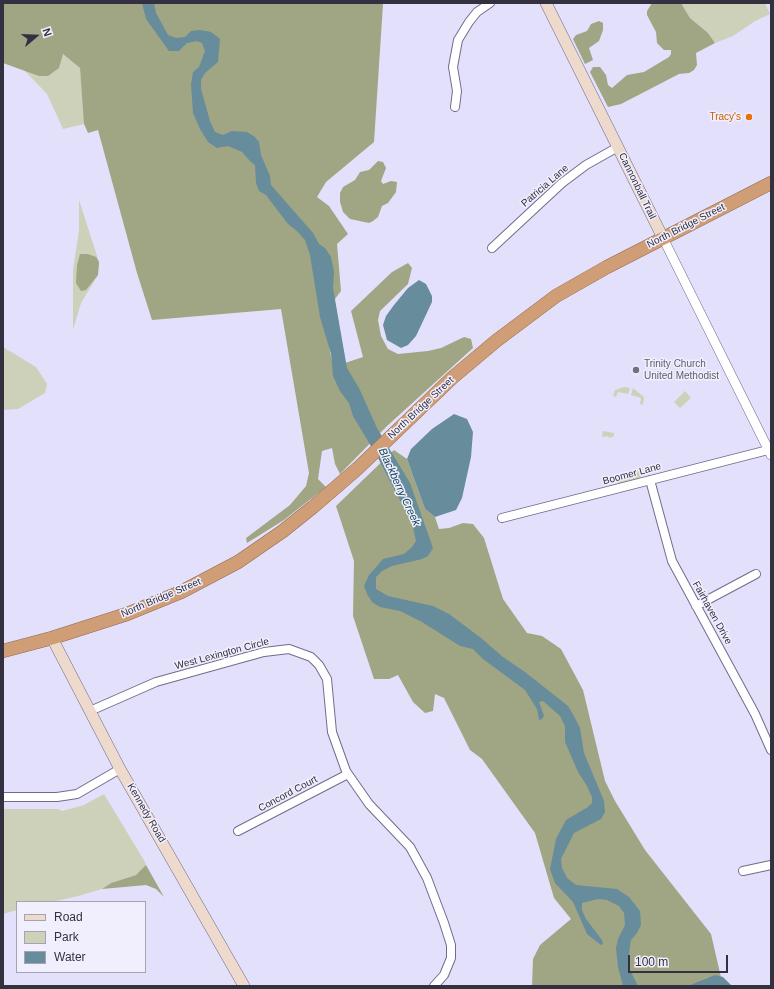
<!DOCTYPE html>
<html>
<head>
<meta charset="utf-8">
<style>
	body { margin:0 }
	#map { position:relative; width:774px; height:989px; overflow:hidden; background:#e3e0fc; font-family:Arial,sans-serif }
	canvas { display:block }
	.frame { position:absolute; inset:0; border:4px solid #33313f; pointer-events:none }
	.legend { position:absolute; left:16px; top:901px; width:130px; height:72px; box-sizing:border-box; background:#f1effd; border:1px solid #a5a3b1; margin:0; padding:5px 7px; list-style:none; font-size:12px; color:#33313f }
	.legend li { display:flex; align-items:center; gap:8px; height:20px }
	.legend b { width:20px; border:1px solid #a5a3b1 }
	.north { position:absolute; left:16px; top:16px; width:40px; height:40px; -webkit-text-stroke:3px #f1effd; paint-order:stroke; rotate:71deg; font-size:11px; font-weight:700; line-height:16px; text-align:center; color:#33313f }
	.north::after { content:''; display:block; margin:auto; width:14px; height:18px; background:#33313f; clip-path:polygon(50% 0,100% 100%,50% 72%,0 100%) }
	.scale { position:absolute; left:628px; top:955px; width:100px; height:18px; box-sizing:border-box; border:2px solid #33313f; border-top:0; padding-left:5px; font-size:12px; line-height:14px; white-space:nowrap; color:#33313f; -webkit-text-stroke:3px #f1effd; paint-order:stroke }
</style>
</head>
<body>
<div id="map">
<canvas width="774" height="989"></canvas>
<div class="frame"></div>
<ul class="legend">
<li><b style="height:5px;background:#eddacc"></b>Road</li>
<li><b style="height:11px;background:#cdd1ba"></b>Park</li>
<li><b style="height:11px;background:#678c9b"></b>Water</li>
</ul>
<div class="north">N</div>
<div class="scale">100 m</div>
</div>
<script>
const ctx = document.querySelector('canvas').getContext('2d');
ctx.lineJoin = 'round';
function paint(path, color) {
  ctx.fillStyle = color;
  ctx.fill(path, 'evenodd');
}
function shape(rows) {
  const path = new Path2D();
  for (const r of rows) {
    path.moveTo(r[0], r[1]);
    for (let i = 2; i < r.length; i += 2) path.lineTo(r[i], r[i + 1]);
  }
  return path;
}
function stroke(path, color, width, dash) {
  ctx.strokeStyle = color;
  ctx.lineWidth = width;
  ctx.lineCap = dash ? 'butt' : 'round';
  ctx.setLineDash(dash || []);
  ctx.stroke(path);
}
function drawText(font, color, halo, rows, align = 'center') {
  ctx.font = font + ' Arial,sans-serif';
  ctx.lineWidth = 3;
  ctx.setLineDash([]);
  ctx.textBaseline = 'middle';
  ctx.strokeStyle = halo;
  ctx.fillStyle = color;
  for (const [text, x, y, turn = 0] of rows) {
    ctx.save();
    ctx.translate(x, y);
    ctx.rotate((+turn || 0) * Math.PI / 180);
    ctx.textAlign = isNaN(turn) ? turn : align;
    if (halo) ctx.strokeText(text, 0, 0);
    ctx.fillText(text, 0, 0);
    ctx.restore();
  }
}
const green = shape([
	[681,3,765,3,770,14,755,21,733,36,715,43,708,33,690,18],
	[63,54,80,68,84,114,84,124,63,129,47,94,23,69,39,76],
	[79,200,99,262,98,275,81,303,73,330,73,270,79,231],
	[3,347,36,367,47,384,45,393,18,409,3,410],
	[624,387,630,388,628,394,618,392,616,397,613,396,615,390],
	[633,388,644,397,643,405,640,404,641,398,631,395],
	[685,391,691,398,680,408,674,402],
	[603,431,614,433,614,436,609,438,608,436,602,437],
	[641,469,644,473,639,479,621,484,614,480,616,476],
	[104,794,145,862,146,865,143,870,136,875,111,883,102,889,78,896,52,902,17,902,17,910,3,914,3,809,58,809,62,811,84,805]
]);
const forest = shape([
	[3,3,383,4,374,142,326,182,317,197,329,206,348,234,337,244,341,291,323,315,333,367,363,357,351,311,392,272,408,263,412,268,408,284,380,311,378,320,381,336,388,349,398,354,428,351,441,348,464,337,471,339,473,348,387,426,340,474,335,464,332,448,322,451,318,479,326,487,284,520,247,543,246,538,290,505,306,486,309,473,281,309,152,320,137,273,98,130,88,133,84,124,80,68,63,54,59,68,48,76,39,76,3,63],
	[652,3,681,3,690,18,708,33,715,43,696,53,697,65,694,70,689,73,679,74,621,104,608,107,590,72,593,67,600,67,606,75,608,85,612,88,627,75,644,72,669,57,671,54,671,50,664,50,657,43,656,32,647,15,647,11],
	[599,21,603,23,603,30,599,41,589,48,593,60,585,64,573,39,576,35,587,31,591,24],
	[378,161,383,162,386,168,381,181,383,184,391,181,397,182,396,192,388,203,382,206,378,217,373,221,369,223,350,219,343,212,340,202,340,193,343,187,355,180,360,172,369,170],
	[80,254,88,254,96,257,99,262,98,275,86,290,81,291,76,283,77,265],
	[394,450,407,459,425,509,435,517,439,529,449,528,463,523,473,524,484,538,503,599,527,633,542,636,561,649,583,690,605,781,615,801,645,850,711,934,723,986,532,986,533,959,540,945,571,919,554,898,535,833,482,759,470,750,444,698,435,694,433,711,425,713,413,702,398,675,389,679,374,679,353,616,354,561,336,506],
	[146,865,164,897,156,889,146,885,102,889,111,883,136,875]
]);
const water = shape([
	[142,3,154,3,156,13,168,35,176,38,185,37,191,31,200,30,211,32,220,39,218,62,205,73,201,80,201,89,210,121,215,132,223,135,232,131,247,132,255,137,259,142,261,155,270,176,271,185,313,233,319,244,325,248,331,257,334,272,333,288,347,368,359,388,377,428,410,483,433,548,428,556,422,559,392,566,382,571,376,577,376,589,388,596,433,606,449,614,481,638,503,657,525,672,568,706,575,718,580,728,584,753,604,801,605,812,601,819,574,833,561,859,562,868,567,878,576,885,617,889,629,897,640,911,641,925,637,933,631,940,629,954,630,970,638,986,623,986,618,967,616,948,618,939,625,925,624,913,619,906,607,900,598,899,582,903,582,910,586,919,602,940,603,944,601,945,587,934,573,902,555,883,550,869,556,839,566,820,588,807,592,803,592,797,587,786,578,772,565,742,565,726,560,716,543,701,539,702,544,716,542,719,539,720,537,709,525,690,483,659,473,649,460,646,422,622,400,611,380,607,372,602,367,594,364,586,369,575,378,565,383,559,404,554,412,547,416,541,412,523,378,458,353,416,349,403,340,391,333,376,331,354,320,317,310,255,305,240,297,231,288,224,266,195,259,191,256,183,255,165,250,161,242,152,228,146,217,148,208,142,200,129,193,113,191,84,193,72,199,67,205,51,202,43,197,41,187,43,179,51,169,51,146,19],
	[419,280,426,284,432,296,432,302,416,336,408,345,401,348,387,340,383,325,386,316,394,305,408,288],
	[454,414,467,419,473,432,471,457,462,498,456,510,435,517,425,509,407,459,411,449,432,429],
	[715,975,723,977,732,986,688,986]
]);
const minor = shape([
	[455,107,457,91,453,67,458,40,469,22,477,12,490,3],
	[492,248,562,183,586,165,618,147],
	[650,480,672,561,755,714,771,750],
	[502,518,768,450],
	[696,606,756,574],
	[90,711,156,682,264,652,289,649,311,657,319,665,327,679,332,732,346,771,369,804,410,847,427,878,444,923,451,945,451,958,444,975,434,986],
	[3,797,57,797,77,794,120,769],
	[238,831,348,774],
	[743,871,771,865]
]);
const tertiary = shape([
	[663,238,771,455]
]);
const secondary = shape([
	[546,3,663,238],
	[52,638,120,769,244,986]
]);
const trunk = shape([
	[3,651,52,638,127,614,181,592,238,562,283,531,313,507,357,469,452,378,496,341,556,296,607,267,771,183]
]);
const markers = [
	[749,117,4,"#e8710a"],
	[636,370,4,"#6b7280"]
];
const foodNames = [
	["Tracy's",741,117]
];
const streetNames = [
	["Patricia Lane",545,186,-41],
	["Cannonball Trail",637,186,64],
	["North Bridge Street",686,226,-27],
	["North Bridge Street",421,408,-43],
	["Boomer Lane",632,474,-15],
	["North Bridge Street",161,598,-23],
	["Fairhaven Drive",712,613,61],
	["West Lexington Circle",222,654,-15],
	["Concord Court",288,794,-28],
	["Kennedy Road",146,813,60]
];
const worshipNames = [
	["Trinity Church",644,364],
	["United Methodist",644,376]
];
const waterNames = [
	["Blackberry Creek",399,487,65]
];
paint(green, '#cdd1ba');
paint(forest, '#a0a584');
paint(water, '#678c9b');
stroke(minor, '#716c8b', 10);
stroke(tertiary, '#716c8b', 10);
stroke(secondary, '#716c8b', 12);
stroke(trunk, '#91684d', 14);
stroke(minor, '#fff', 8);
stroke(tertiary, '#fff', 9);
stroke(secondary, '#eddacc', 11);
stroke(trunk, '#d09e76', 13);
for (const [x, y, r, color] of markers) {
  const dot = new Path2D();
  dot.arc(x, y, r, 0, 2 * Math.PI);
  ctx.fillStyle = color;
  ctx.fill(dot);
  stroke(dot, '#f1effd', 1.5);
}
drawText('10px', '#c56008', '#f1effd', foodNames, 'right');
drawText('10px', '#33313f', '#f1effd', streetNames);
drawText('10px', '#5b616d', '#f1effd', worshipNames, 'left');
drawText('italic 11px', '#104456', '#f1effd', waterNames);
</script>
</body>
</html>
